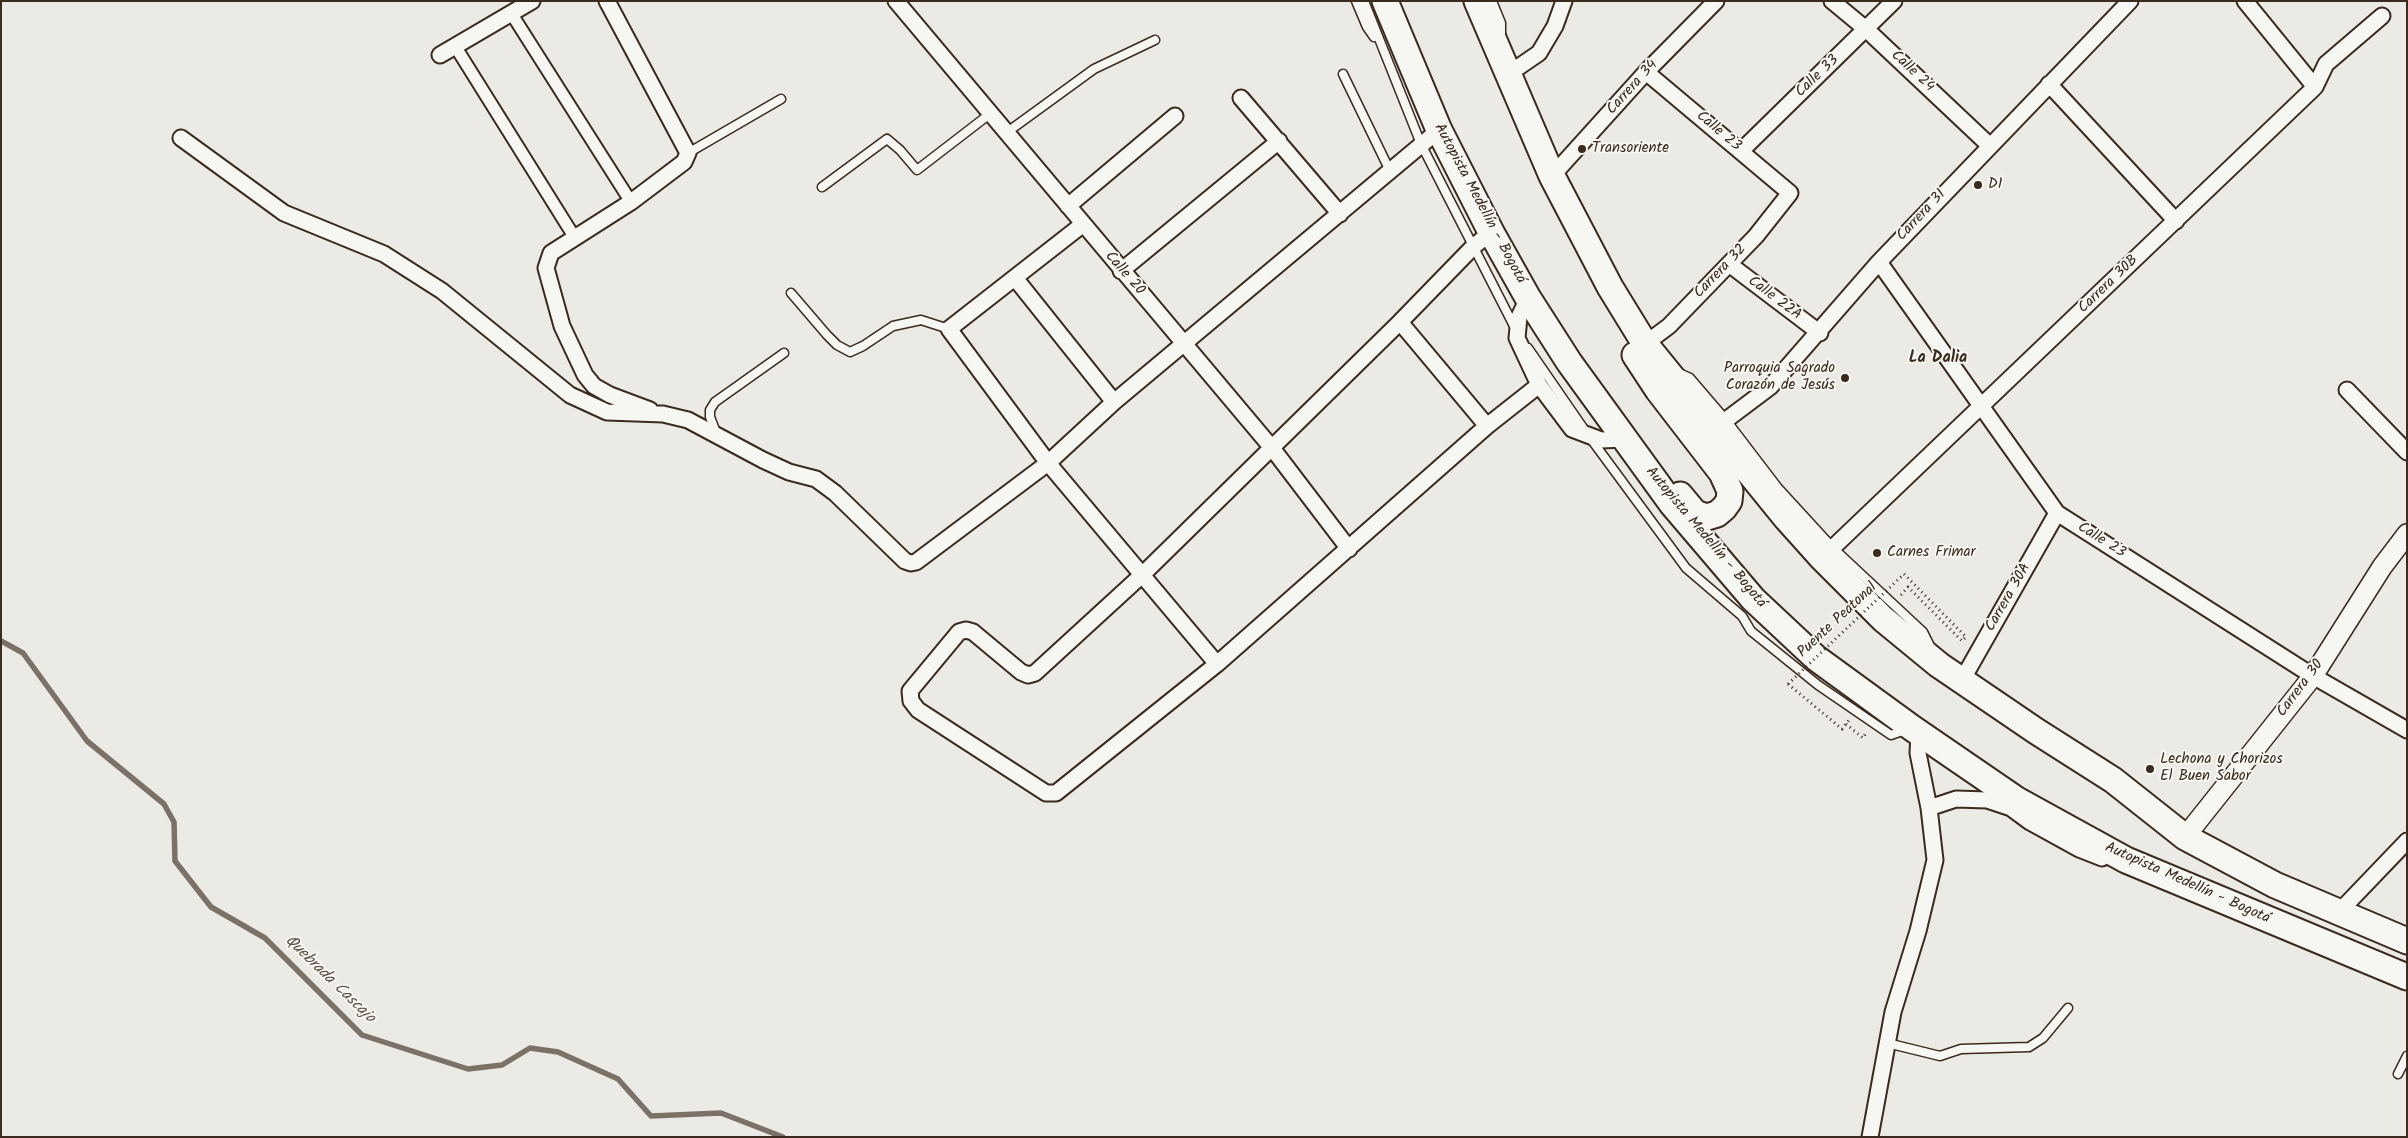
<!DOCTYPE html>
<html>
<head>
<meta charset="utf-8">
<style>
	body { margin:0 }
	#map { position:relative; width:2408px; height:1138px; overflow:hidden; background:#ebeae5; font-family:Kalam,sans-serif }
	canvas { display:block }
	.frame { position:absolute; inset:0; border:2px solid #3b2a1e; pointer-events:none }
</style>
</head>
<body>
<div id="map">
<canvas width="2408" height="1138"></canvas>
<div class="frame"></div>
</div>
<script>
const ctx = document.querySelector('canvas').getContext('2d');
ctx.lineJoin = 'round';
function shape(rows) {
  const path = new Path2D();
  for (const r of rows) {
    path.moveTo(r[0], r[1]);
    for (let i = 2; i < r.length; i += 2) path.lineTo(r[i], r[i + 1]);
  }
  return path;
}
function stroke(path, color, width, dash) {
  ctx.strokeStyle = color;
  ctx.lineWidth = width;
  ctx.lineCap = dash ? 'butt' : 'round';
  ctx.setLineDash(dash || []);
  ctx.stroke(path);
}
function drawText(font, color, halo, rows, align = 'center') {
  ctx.font = font + ' Kalam,sans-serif';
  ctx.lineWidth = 4;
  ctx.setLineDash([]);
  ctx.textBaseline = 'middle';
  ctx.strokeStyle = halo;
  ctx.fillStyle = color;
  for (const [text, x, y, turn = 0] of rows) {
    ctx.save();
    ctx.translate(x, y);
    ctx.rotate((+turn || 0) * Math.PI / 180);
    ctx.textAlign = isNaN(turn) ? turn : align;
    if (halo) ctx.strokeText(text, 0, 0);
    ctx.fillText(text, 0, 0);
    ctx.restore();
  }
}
const stream = shape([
	[1,641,23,653,87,741,164,804,174,822,175,861,211,907,265,938,362,1035,468,1069,502,1065,530,1048,558,1052,618,1079,651,1116,721,1113,783,1137]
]);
const path = shape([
	[1901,595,1908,587,1962,641,1966,637,1904,574],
	[1788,684,1842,729,1849,720],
	[1846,724,1863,738,1866,733]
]);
const service = shape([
	[1356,1,1367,27,1374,37],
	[1364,1,1421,144,1515,328],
	[1492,1,1501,23,1501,33],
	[1343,74,1390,171],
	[1006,133,1094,69,1155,40],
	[688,153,781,99],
	[822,187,887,139,900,150,917,170,991,113],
	[791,293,827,335,837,345,850,352,863,346,893,326,921,320,949,329],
	[1528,348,1588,435,1686,568,1742,616,1751,631,1818,685,1891,735,1905,730],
	[1679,373,1690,378,1726,420,1778,488,1833,548,1923,632,1931,648],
	[717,435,710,417,710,410,715,402,784,353],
	[1887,1043,1940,1056,1961,1049,2029,1047,2043,1038,2068,1008],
	[2398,1074,2407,1056]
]);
const pedestrian = shape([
	[511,13,631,202],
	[455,46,575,238]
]);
const minor = shape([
	[607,1,688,153,684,162,631,202,551,253,546,268,562,326,585,375,594,386,610,395,650,410],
	[896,1,1272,448,1349,549],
	[1832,1,1867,30,1989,145],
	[440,55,532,1],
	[1507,75,1539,53,1555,26,1564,1],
	[2049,84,2176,221],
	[2315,87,2326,64,2382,16],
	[1241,98,1340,214],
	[181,138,284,213,384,254,442,291,570,395,607,412,663,414,688,420,763,460,789,472,816,479,835,493,905,561,911,563,916,562,1048,463,1114,402,1439,130],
	[1741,151,1894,1],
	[1552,176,1646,72,1716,1],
	[1068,206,1175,116],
	[1082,225,949,329,1048,463,1217,664],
	[1491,232,1473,247,1400,322,1142,575,1035,673,1028,675,1021,672,973,632,966,630,959,632,910,691,911,701,918,710,1046,793,1056,793,1217,664,1487,426,1539,385],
	[1879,262,2057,513,2313,676,2407,730],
	[1729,264,1820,333],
	[1121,271,1279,141],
	[1015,278,1114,402],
	[1528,298,1519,317,1517,338,1539,385,1572,429,1601,440,1625,439],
	[1400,322,1487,426],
	[1645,344,1669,326,1756,236,1790,193,1646,72],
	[2347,390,2407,452],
	[1714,429,1770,387,1879,262,2130,1],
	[1822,558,2315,87,2245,1],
	[1961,682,2057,513],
	[1929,808,1956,799,1987,800,2011,808,2030,822,2079,849,2102,858],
	[2339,912,2407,841],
	[1870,1137,1893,1012,1918,931,1935,860,1929,808,1918,753,1919,733]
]);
const tertiary = shape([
	[2185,837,2313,676,2382,567,2407,534]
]);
const trunk = shape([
	[1385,1,1439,130,1491,232,1528,298,1569,362,1672,504,1753,599,1816,658,1912,728,2017,800,2126,860,2407,977],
	[1477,1,1552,176,1610,287,1645,344,1787,519,1822,558,1883,619,1939,665,2036,731,2113,780,2185,837,2275,885,2407,941],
	[1635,355,1658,390,1722,473,1730,491,1729,501,1724,508,1717,514,1707,517,1695,513,1680,495]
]);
const pathBridge = shape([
	[1788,684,1904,574]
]);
const markers = [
	[1582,149,5,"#3b2a1e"],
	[1978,185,5,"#3b2a1e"],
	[1845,378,5,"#3b2a1e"],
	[1877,553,5,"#3b2a1e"],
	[2150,769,5,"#3b2a1e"]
];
const streetNames = [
	["Calle 24",1912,72,43],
	["Calle 33",1818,77,-44],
	["Carrera 34",1633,88,-48],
	["Calle 23",1718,132,40],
	["Autopista Medellín - Bogotá",1479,204,62],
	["Carrera 31",1922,216,-47],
	["Carrera 32",1721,272,-46],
	["Calle 20",1124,274,49],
	["Carrera 30B",2109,285,-44],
	["Calle 22A",1774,299,37],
	["Autopista Medellín - Bogotá",1705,538,50],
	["Calle 23",2101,541,32],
	["Carrera 30A",2009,598,-60],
	["Puente Peatonal",1838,621,-43],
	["Carrera 30",2301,689,-53],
	["Autopista Medellín - Bogotá",2187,884,24]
];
const poiNames = [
	["Transoriente",1592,149],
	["D1",1988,185],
	["Parroquia Sagrado",1835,369,"right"],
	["Corazón de Jesús",1835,386,"right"],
	["Carnes Frimar",1887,553],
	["Lechona y Chorizos",2160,760],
	["El Buen Sabor",2160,777]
];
const neighbourhoodNames = [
	["La Dalia",1938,359]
];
const waterNames = [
	["Quebrada Cascajo",329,980,44]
];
stroke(stream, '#7c7167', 5.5);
stroke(service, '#3b2a1e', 11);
stroke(pedestrian, '#3b2a1e', 15);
stroke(minor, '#3b2a1e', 19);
stroke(tertiary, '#3b2a1e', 22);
stroke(trunk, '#3b2a1e', 29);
stroke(path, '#3b2a1e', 3, [1, 4]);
stroke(service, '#f6f6f2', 8);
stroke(pedestrian, '#f6f6f2', 11);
stroke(minor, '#f6f6f2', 15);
stroke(tertiary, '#f6f6f2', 19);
stroke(trunk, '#f6f6f2', 25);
stroke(pathBridge, '#3b2a1e', 3, [1, 4]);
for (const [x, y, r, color] of markers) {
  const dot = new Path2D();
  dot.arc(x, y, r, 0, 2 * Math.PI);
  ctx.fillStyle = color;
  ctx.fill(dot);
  stroke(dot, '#f6f6f2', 2);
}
drawText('15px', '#3b2a1e', '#f6f6f2', streetNames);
drawText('15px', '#3b2a1e', '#f6f6f2', poiNames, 'left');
drawText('bold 16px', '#3b2a1e', '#f6f6f2', neighbourhoodNames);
drawText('italic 16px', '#615449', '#f6f6f2', waterNames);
</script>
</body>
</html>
